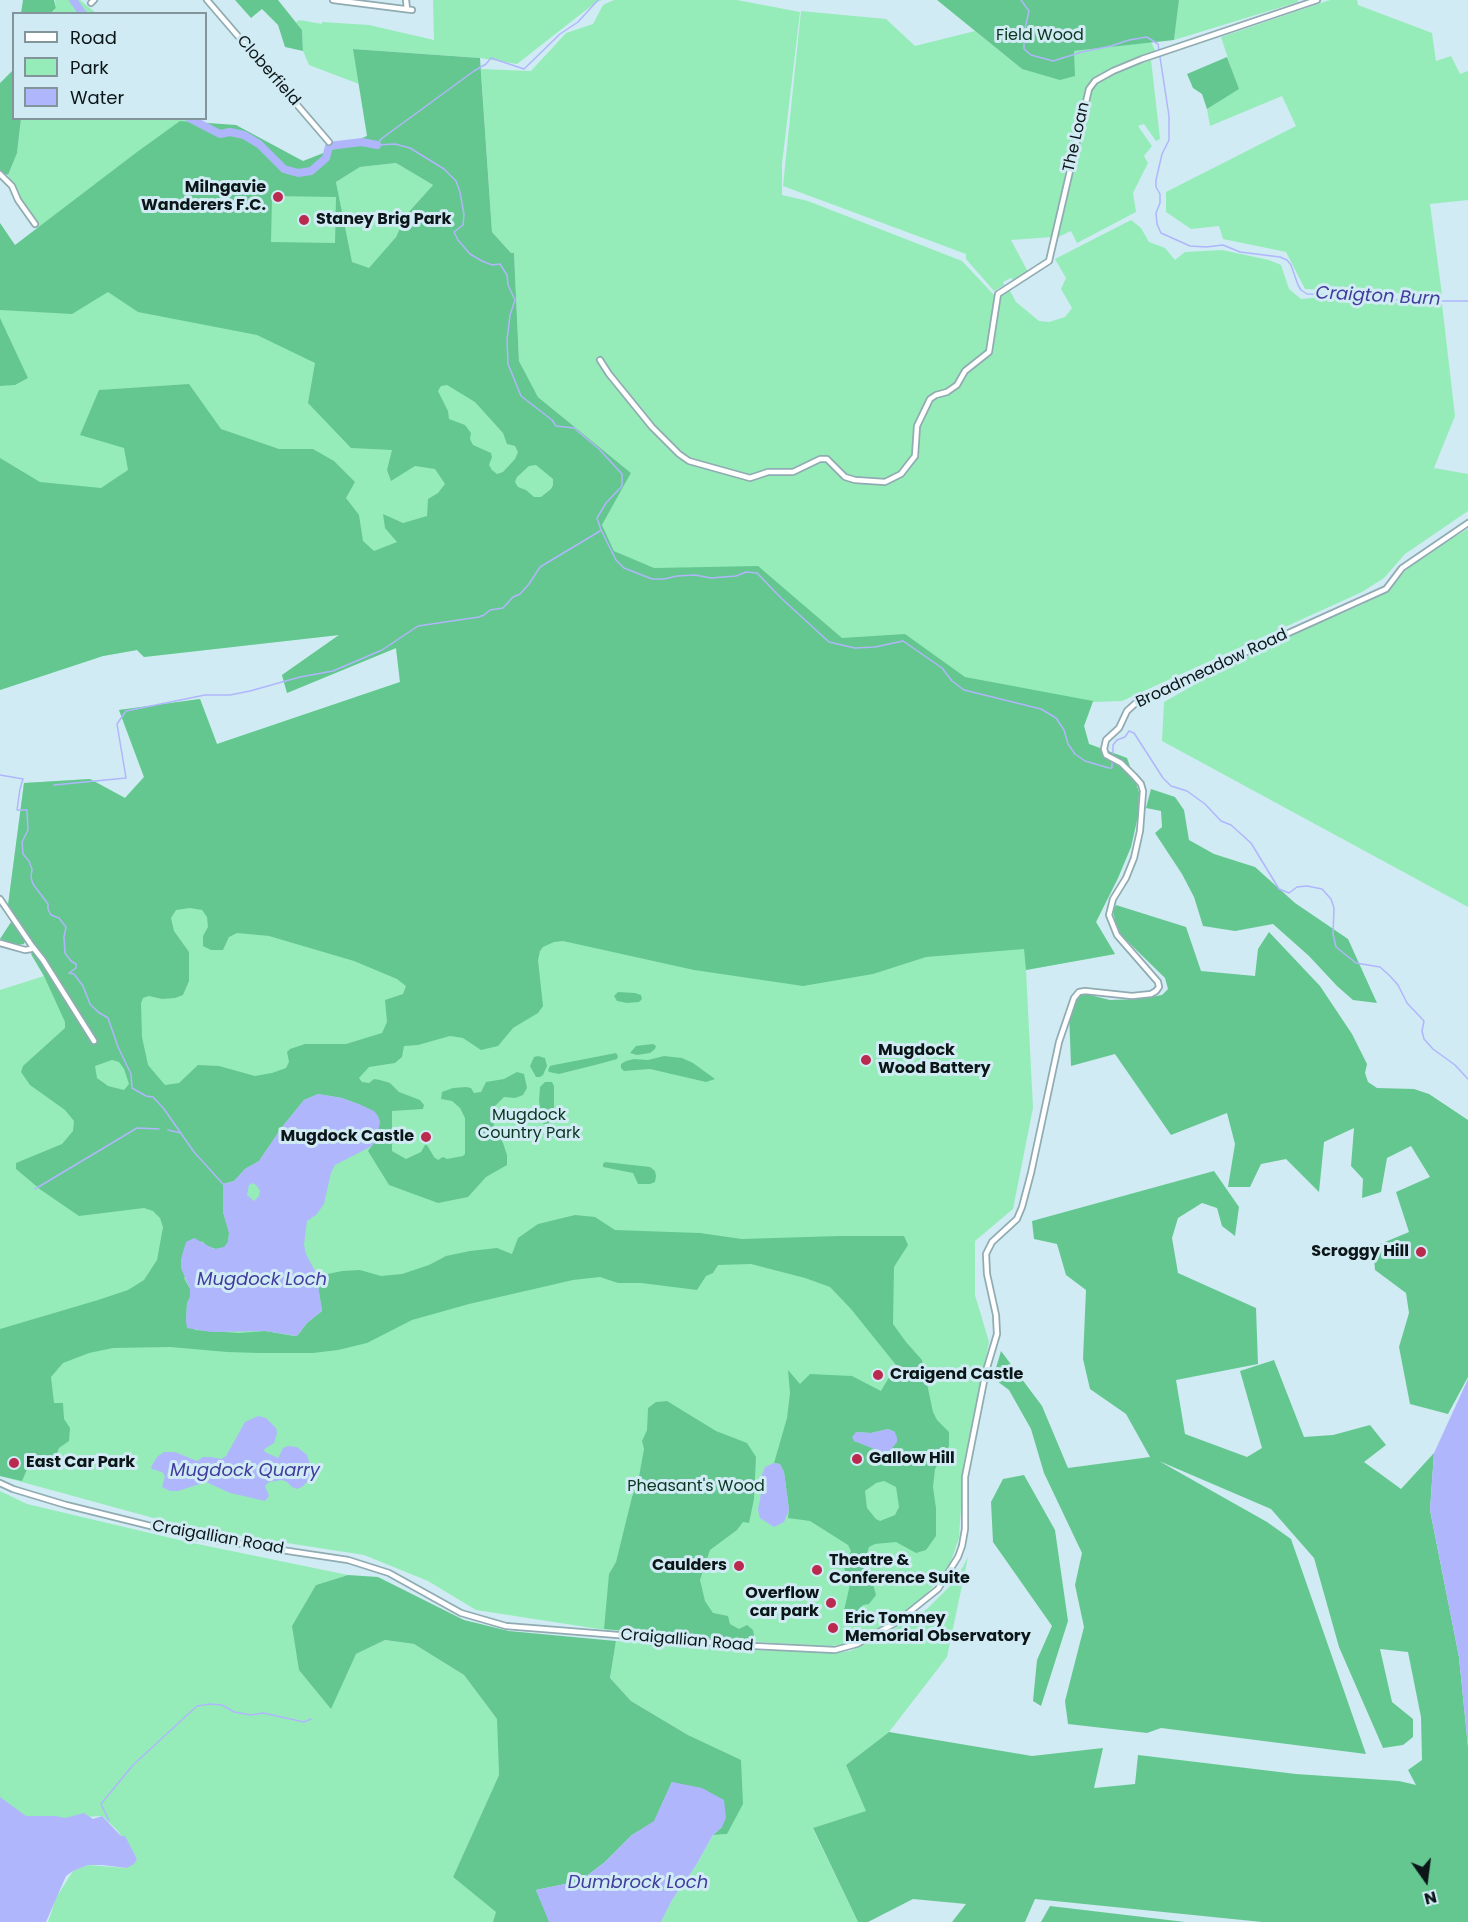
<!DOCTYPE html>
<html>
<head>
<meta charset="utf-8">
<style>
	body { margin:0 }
	#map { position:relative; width:1468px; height:1922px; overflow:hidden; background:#d0ebf3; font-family:Poppins,sans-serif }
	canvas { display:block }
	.legend { position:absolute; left:12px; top:12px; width:195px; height:108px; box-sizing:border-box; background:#d0ebf3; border:2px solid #82959b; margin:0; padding:8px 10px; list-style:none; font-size:18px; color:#0c1518 }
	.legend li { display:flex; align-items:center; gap:12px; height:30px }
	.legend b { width:30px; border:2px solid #82959b }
	.north { position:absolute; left:1396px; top:1850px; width:60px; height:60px; -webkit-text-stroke:4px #d0ebf3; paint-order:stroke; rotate:166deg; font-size:16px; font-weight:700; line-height:24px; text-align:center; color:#0c1518 }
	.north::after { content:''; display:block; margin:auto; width:21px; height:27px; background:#0c1518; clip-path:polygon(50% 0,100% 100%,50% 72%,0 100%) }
</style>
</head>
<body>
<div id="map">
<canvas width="1468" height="1922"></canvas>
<ul class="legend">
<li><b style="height:8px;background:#fff"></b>Road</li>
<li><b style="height:16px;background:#96ecb9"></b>Park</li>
<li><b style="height:16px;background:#b0b6fc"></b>Water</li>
</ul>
<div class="north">N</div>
</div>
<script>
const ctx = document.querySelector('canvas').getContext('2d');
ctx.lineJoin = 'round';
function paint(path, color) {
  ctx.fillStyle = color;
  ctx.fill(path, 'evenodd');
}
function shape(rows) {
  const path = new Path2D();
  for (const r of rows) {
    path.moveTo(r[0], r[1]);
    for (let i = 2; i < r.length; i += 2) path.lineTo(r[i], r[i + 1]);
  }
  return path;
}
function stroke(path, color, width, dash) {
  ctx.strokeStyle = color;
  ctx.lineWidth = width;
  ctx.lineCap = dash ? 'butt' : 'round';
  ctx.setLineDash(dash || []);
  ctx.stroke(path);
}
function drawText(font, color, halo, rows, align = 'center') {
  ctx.font = font + ' Poppins,sans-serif';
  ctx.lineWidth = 6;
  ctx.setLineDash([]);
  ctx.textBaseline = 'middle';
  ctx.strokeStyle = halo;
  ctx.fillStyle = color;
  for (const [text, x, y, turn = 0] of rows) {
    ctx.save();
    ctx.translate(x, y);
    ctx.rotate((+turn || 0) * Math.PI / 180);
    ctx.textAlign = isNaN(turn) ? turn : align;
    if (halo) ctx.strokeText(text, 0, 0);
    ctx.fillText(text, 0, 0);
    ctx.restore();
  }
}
const green = shape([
	[55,0,80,0,96,13,51,14,56,8],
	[433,0,602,0,595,3,517,64,480,58,354,49,359,84,309,65,303,51,302,30,296,22,300,20,322,24,322,22,369,25,434,40],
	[614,0,737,0,800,12,782,164,782,195,808,201,962,261,995,296,991,336,986,354,964,368,960,378,965,380,967,373,991,355,1000,295,1009,289,1016,302,1039,321,1049,322,1065,317,1072,308,1061,289,1066,278,1055,259,1131,220,1141,228,1149,242,1165,248,1175,260,1185,252,1222,250,1269,260,1281,265,1289,289,1301,299,1323,297,1412,304,1442,304,1455,416,1434,468,1468,474,1468,511,1405,554,1384,578,1362,592,1122,701,1093,702,1084,726,1089,744,1127,758,1139,792,1138,816,1131,847,1118,878,1096,922,1115,954,1026,970,1033,1108,1013,1209,975,1241,975,1295,989,1342,963,1477,959,1538,949,1567,924,1597,896,1618,872,1632,846,1644,831,1646,775,1643,599,1629,476,1610,428,1581,364,1555,190,1528,0,1476,0,990,44,976,31,954,37,948,8,905,24,783,90,779,125,798,144,777,119,710,200,699,217,744,400,682,396,648,287,693,282,675,339,635,144,657,137,650,103,656,0,690,0,223,15,246,38,229,19,206,8,175,17,152,21,120,200,119,205,124,182,122,336,197,355,314,511,253,492,232,481,69,531,71,566,33,593,24,603,5],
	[514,253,519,361,538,397,631,473,602,525,614,551,643,564,611,554,515,357],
	[1179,0,1298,0,1298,2,1174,40],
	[1330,0,1357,0,1358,5,1432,33,1436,61,1451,56,1460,74,1468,71,1468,200,1430,204,1442,295,1305,289,1286,252,1223,239,1219,226,1191,229,1166,212,1166,192,1296,126,1282,96,1210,126,1207,109,1238,89,1221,37],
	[801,11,886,19,915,46,975,31,1022,69,1074,51,1151,42,1156,52,1099,74,1088,84,1052,237,1011,240,1028,272,1014,281,1011,278,1003,282,1004,285,994,291,966,259,966,254,783,186],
	[1151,60,1160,139,1156,141,1144,124,1138,126,1152,146,1144,156,1148,163,1133,193,1136,212,1077,243,1071,231,1056,238,1092,89,1099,82,1112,74],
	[396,163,433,185,406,215,396,237,369,269,351,262,336,182,360,167],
	[1468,529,1468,907,1162,741,1164,702,1220,670,1294,633,1359,606,1388,591,1406,570,1435,548],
	[0,1491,27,1504,188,1542,348,1575,316,1585,356,1654,385,1640,414,1644,464,1675,498,1720,499,1775,453,1877,497,1912,493,1922,48,1922,56,1898,73,1871,88,1865,127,1868,137,1859,117,1830,102,1816,65,1818,25,1816,0,1798],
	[968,1557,947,1657,889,1732,846,1765,867,1811,813,1829,858,1922,661,1922,672,1900,695,1867,713,1835,727,1834,741,1761,688,1735,631,1701,610,1678,616,1641,753,1650,837,1653,850,1651,876,1640,927,1609,956,1580]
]);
const forest = shape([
	[23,0,54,0,56,8,51,13,21,13],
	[235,0,278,0,302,30,303,51,285,47,278,25,262,9,251,18],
	[937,0,1179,0,1174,40,1074,51,1075,76,1060,80,1022,69],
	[353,49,480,58,492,232,511,253,514,253,519,361,538,397,631,473,602,525,614,551,654,568,758,566,842,638,905,634,965,677,1093,701,1084,726,1089,744,1127,758,1139,792,1138,816,1131,847,1118,878,1096,922,1115,954,1026,970,1024,949,926,957,873,974,803,986,694,970,563,941,554,942,543,947,540,951,538,960,543,1006,538,1013,513,1028,498,1046,481,1050,463,1038,450,1036,418,1045,404,1046,402,1057,395,1063,369,1067,359,1078,362,1082,369,1083,374,1079,380,1080,390,1083,399,1092,420,1100,424,1105,423,1109,392,1111,392,1151,406,1159,421,1152,425,1145,427,1145,434,1157,438,1160,443,1157,447,1159,463,1156,465,1154,465,1118,460,1108,452,1101,441,1099,442,1092,453,1088,466,1087,471,1088,474,1093,481,1092,486,1082,504,1079,517,1072,524,1074,527,1088,523,1095,515,1098,504,1097,492,1109,494,1127,503,1143,507,1155,507,1165,486,1177,468,1197,438,1203,389,1185,368,1151,376,1140,361,1105,342,1098,318,1094,304,1100,282,1127,259,1161,245,1169,234,1181,223,1184,223,1212,229,1232,228,1242,224,1248,219,1250,207,1246,202,1241,184,1278,190,1289,190,1297,187,1303,186,1321,195,1330,239,1333,265,1331,294,1336,298,1335,307,1323,322,1311,317,1279,323,1275,342,1271,360,1270,381,1276,402,1274,429,1265,446,1256,470,1251,497,1248,512,1254,518,1238,538,1224,575,1215,595,1217,615,1230,700,1233,742,1239,839,1236,904,1236,908,1245,894,1267,893,1324,906,1342,922,1360,933,1412,937,1420,949,1432,949,1446,935,1469,933,1487,936,1508,936,1536,926,1550,916,1553,896,1542,875,1544,869,1547,866,1557,876,1595,869,1604,863,1605,850,1618,843,1615,851,1580,846,1575,844,1567,851,1551,848,1545,810,1521,788,1518,789,1510,784,1472,780,1464,774,1463,787,1418,790,1393,788,1370,800,1384,810,1374,852,1376,881,1391,896,1365,851,1309,830,1287,805,1278,751,1264,718,1265,713,1273,706,1276,697,1290,641,1283,618,1283,600,1277,573,1280,469,1304,412,1320,367,1343,338,1350,313,1353,259,1353,227,1352,170,1347,113,1348,89,1353,63,1363,51,1377,54,1403,63,1403,64,1419,70,1428,69,1441,59,1448,54,1460,28,1467,22,1481,0,1476,0,1329,98,1300,128,1290,144,1280,157,1260,163,1227,160,1218,153,1211,144,1208,79,1216,41,1190,16,1169,16,1163,62,1144,73,1131,74,1121,65,1110,30,1085,21,1072,23,1066,65,1028,65,1022,44,976,31,954,37,948,8,905,24,783,90,779,125,798,144,777,119,710,200,699,217,744,400,682,396,648,287,693,282,675,339,635,144,657,137,650,103,656,0,690,0,458,40,482,101,488,128,470,124,448,80,435,99,390,189,384,221,429,279,449,313,449,334,461,355,482,346,498,359,515,363,541,374,551,397,542,385,528,383,514,403,523,427,516,428,499,438,493,445,484,435,469,415,466,391,481,387,470,392,450,351,448,308,403,315,363,257,335,138,312,108,292,72,314,0,310,0,223,15,245,137,152,180,121,236,125,303,161,367,136],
	[396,163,433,185,406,215,396,237,369,268,352,262,336,182,360,167],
	[272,196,336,197,335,243,271,242],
	[447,385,475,402,503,433,507,444,515,446,518,452,515,459,503,472,497,474,492,470,489,465,492,457,491,453,473,445,470,439,471,433,465,425,449,419,448,411,438,391,441,386],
	[536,465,553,479,553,485,551,489,541,497,534,497,526,490,518,487,515,482,517,477,529,466],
	[190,908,202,910,207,917,208,927,203,936,203,946,211,950,223,950,229,937,237,933,269,936,354,961,397,979,406,986,403,994,385,1000,387,1022,382,1033,346,1044,305,1044,290,1049,287,1052,289,1062,286,1068,272,1073,255,1076,219,1066,198,1065,179,1083,165,1085,148,1065,142,1037,141,1003,143,998,149,996,162,999,175,998,183,995,189,981,189,952,174,931,171,918,176,910],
	[112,1060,119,1062,124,1069,129,1084,124,1090,108,1086,97,1078,95,1066],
	[888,1429,895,1432,889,1452,854,1441,856,1432,871,1433],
	[884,1481,896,1487,899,1507,895,1515,880,1521,876,1519,867,1508,865,1491,876,1483],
	[1227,57,1239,89,1207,109,1202,94,1193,88,1187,74],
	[13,70,14,118,21,119,17,153,8,175,0,172,0,83],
	[0,318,28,378,15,385,0,386],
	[1151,789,1175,797,1184,810,1189,840,1214,854,1255,867,1295,903,1348,939,1377,1003,1353,1000,1337,986,1309,956,1273,924,1235,931,1203,926,1194,897,1182,874,1155,833,1162,827,1161,811,1146,808],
	[1116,905,1186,927,1201,971,1255,976,1258,949,1269,932,1320,986,1352,1034,1367,1064,1365,1073,1368,1082,1377,1088,1414,1089,1429,1094,1468,1120,1468,1377,1448,1414,1410,1404,1399,1347,1409,1313,1406,1293,1375,1270,1373,1247,1409,1232,1396,1192,1430,1177,1411,1146,1387,1158,1381,1192,1362,1198,1363,1179,1351,1166,1354,1128,1324,1142,1319,1192,1286,1159,1261,1164,1250,1187,1228,1187,1235,1144,1227,1113,1171,1135,1115,1054,1071,1066,1069,1012,1075,997,1082,993,1110,1000,1139,999,1162,995,1168,989,1165,978,1118,932,1113,912],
	[11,922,22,933,25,941,24,944,18,945,0,939],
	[618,992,635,993,641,995,642,999,639,1002,627,1003,617,1001,614,996],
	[653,1044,656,1046,655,1049,650,1053,637,1055,630,1053,636,1046],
	[616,1053,618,1056,617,1059,599,1064,559,1074,549,1072,548,1070,550,1066,554,1065],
	[538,1056,545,1058,547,1066,543,1075,540,1077,536,1077,530,1066,534,1057],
	[664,1056,682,1058,693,1063,715,1079,706,1082,650,1069,624,1071,621,1068,621,1064,626,1061,634,1059,648,1060],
	[545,1082,552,1082,554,1086,554,1108,549,1123,545,1124,543,1124,539,1101,540,1087],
	[605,1162,650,1167,655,1171,656,1176,655,1182,650,1184,638,1184,633,1173,603,1167,603,1164],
	[1214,1171,1239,1207,1235,1236,1222,1226,1217,1208,1202,1203,1178,1218,1172,1238,1178,1273,1256,1308,1258,1364,1176,1380,1185,1434,1247,1457,1262,1448,1240,1371,1274,1360,1304,1437,1333,1435,1370,1425,1386,1445,1364,1462,1401,1489,1434,1453,1430,1510,1459,1657,1468,1747,1468,1922,1262,1922,1035,1899,1025,1922,952,1922,966,1904,913,1899,868,1922,858,1922,813,1828,866,1811,846,1765,889,1732,1032,1756,1103,1748,1094,1788,1135,1784,1138,1755,1296,1774,1399,1781,1416,1785,1408,1770,1422,1760,1421,1717,1408,1652,1380,1649,1392,1702,1413,1719,1413,1737,1403,1745,1383,1748,1339,1647,1314,1558,1271,1509,1159,1461,1267,1522,1291,1539,1366,1754,1161,1728,1147,1733,1068,1724,1065,1701,1084,1627,1075,1585,1082,1553,1044,1473,1031,1429,1009,1390,993,1378,1001,1351,1042,1406,1068,1468,1150,1457,1126,1414,1090,1389,1083,1359,1086,1290,1066,1275,1057,1244,1034,1239,1032,1221],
	[667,1401,716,1431,747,1443,756,1457,754,1499,749,1523,743,1522,737,1530,710,1550,700,1580,705,1601,713,1613,728,1616,730,1624,739,1629,747,1625,753,1630,754,1636,749,1642,604,1629,609,1574,616,1562,632,1497,638,1482,644,1449,642,1441,647,1430,648,1408,656,1402],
	[1024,1475,1055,1530,1068,1621,1041,1706,1033,1701,1037,1660,1052,1626,993,1542,991,1502,1003,1479],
	[348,1575,378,1577,464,1620,509,1631,616,1641,610,1678,631,1701,688,1735,741,1760,743,1804,727,1834,713,1835,722,1827,672,1782,654,1822,632,1835,605,1862,580,1881,536,1890,550,1922,493,1922,496,1912,453,1877,499,1775,497,1719,464,1675,414,1644,385,1640,356,1654,331,1709,299,1670,292,1626,316,1585],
	[1050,1906,1185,1922,1041,1922]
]);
const water = shape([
	[318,1094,342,1098,361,1105,374,1111,378,1116,380,1122,376,1141,372,1146,335,1165,331,1173,324,1204,316,1215,307,1221,304,1245,306,1254,316,1273,322,1311,307,1323,297,1336,265,1331,211,1332,187,1328,186,1321,187,1303,190,1297,190,1289,181,1268,181,1259,186,1242,194,1238,214,1249,224,1247,228,1242,229,1233,223,1212,223,1184,234,1181,245,1169,259,1161,282,1127,304,1100],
	[253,1183,257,1186,260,1191,259,1196,254,1201,247,1195,249,1185],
	[1468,1379,1468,1747,1459,1657,1430,1510,1434,1453],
	[258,1416,266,1418,276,1428,277,1433,274,1443,266,1448,264,1450,265,1452,278,1458,283,1448,288,1446,297,1447,307,1455,311,1468,310,1479,302,1487,297,1489,292,1487,287,1482,282,1480,269,1482,265,1486,269,1496,265,1501,230,1493,206,1482,178,1491,170,1491,162,1487,165,1476,162,1472,152,1469,151,1467,157,1457,164,1452,175,1452,197,1461,203,1457,211,1457,221,1459,226,1456,245,1422],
	[888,1429,895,1432,897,1438,897,1442,889,1452,884,1453,854,1441,852,1437,856,1432,871,1433],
	[774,1463,780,1464,784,1472,789,1510,784,1522,774,1527,760,1518,758,1510,762,1488,761,1477,765,1467],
	[672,1782,702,1788,724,1800,726,1818,722,1827,713,1835,695,1867,672,1900,661,1922,549,1922,536,1890,580,1881,605,1862,632,1835,654,1821],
	[0,1797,26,1816,56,1816,65,1818,84,1813,93,1819,102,1816,121,1836,125,1836,137,1859,134,1864,127,1868,102,1865,88,1865,73,1871,66,1876,46,1922,0,1922]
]);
const stream = shape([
	[1021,0,1029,11,1024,33,1024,49,1031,55,1053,61,1082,52,1111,46,1129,40,1147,37,1158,44,1169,116,1169,140,1162,154,1156,180,1156,187,1160,194,1160,203,1156,213,1157,224,1161,233,1190,246,1206,247,1223,245,1240,252,1280,257,1287,260,1291,265,1298,285,1301,290,1307,294,1341,295,1412,301,1468,301],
	[378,144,381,139,474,71,486,64,491,58,524,69,560,34,578,22,598,0],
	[377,145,395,144,410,148,444,169,456,181,460,192,464,215,463,225,454,232,458,240,470,254,482,261,492,265,500,264,507,275,508,285,515,300,510,315,507,340,508,364,521,396,552,420,556,426,574,428,599,449,622,474,622,486,606,503,597,518,601,530,616,560,624,568,652,579,664,579,677,576,695,575,711,578,736,576,746,572,757,573,781,598,829,642,855,648,875,647,903,641,942,668,952,681,964,690,1041,709,1056,718,1064,730,1068,744,1075,754,1085,761,1109,768,1112,768,1112,762],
	[1113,757,1113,745,1117,740,1125,737,1129,731,1134,733,1163,778,1171,786,1187,791,1205,804,1221,821,1231,825,1251,843,1279,889,1289,893,1297,887,1307,886,1322,889,1331,899,1334,908,1333,934,1336,947,1356,963,1380,967,1390,976,1398,985,1407,1003,1424,1021,1422,1031,1424,1039,1433,1049,1455,1065,1468,1079],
	[0,775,23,779,20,789,17,810,27,810,28,830,22,842,23,854,29,861,32,869,31,878,33,884,48,904,48,909,51,915,59,918,66,927,64,937,65,953,71,961,76,964,76,968,69,973,74,974,83,986,90,1004,98,1012,108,1018,118,1047,131,1074,132,1088,146,1096,153,1097,164,1109,194,1152,223,1184],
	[54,785,126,778,117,724,126,711,205,695,230,695,250,691,300,677,333,671,382,650,418,626,479,617,484,615,490,610,503,608,513,597,520,594,529,584,540,567,600,531],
	[168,1130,181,1133],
	[35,1189,137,1128,159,1129],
	[109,1821,101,1804,133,1765,197,1706,210,1704,222,1705,234,1712,251,1715,263,1713,304,1722,311,1719]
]);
const river = shape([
	[73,0,83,14],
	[189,118,220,134,230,132,244,135,259,144,284,169,298,173,311,171,318,165,326,158,329,146,362,142,377,145]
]);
const minor = shape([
	[207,0,329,142],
	[333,0,412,10],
	[406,0,407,9],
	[91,3,94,0],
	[0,174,12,186,18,200,35,224],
	[600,360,609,374,652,427,679,454,689,461,750,478,768,472,793,472,820,459,827,459,845,477,855,480,885,482,901,474,915,456,917,426,930,399,936,395,947,392,957,385,965,371,989,352,998,294,1049,261,1089,89,1095,81,1113,71,1142,59,1317,0],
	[0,899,32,946,31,949,25,950,0,943],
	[32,946,43,960,94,1041],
	[0,1483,13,1489,66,1505,195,1537,348,1560,389,1573,461,1613,506,1626,754,1646,835,1650,857,1644,897,1622,938,1589,958,1557,962,1546,965,1529,965,1477,986,1371,997,1334,996,1315,987,1274,986,1254,992,1242,1017,1219,1022,1207,1031,1173,1059,1042,1074,998,1079,992,1085,991,1132,996,1151,994,1156,991,1159,987,1158,982,1117,935,1109,915,1113,899,1126,878,1134,858,1140,831,1143,791,1141,784,1134,776,1121,763,1106,755,1104,749,1106,740,1119,728,1127,711,1138,701,1386,589,1402,568,1468,523]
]);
const markers = [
	[278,197,6,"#ba294e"],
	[304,220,6,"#ba294e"],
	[866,1060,6,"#ba294e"],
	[426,1137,6,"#ba294e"],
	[1421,1252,6,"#ba294e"],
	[878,1375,6,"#ba294e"],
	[857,1459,6,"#ba294e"],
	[14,1463,6,"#ba294e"],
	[739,1566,6,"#ba294e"],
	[817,1570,6,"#ba294e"],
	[831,1603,6,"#ba294e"],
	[833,1628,6,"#ba294e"]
];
const parkNames = [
	["Field Wood",1040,36],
	["Mugdock",529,1116],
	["Country Park",529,1134],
	["Pheasant's Wood",696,1487]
];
const streetNames = [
	["Cloberfield",268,71,49],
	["The Loan",1077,137,-77],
	["Broadmeadow Road",1212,669,-25],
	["Craigallian Road",218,1538,10],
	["Craigallian Road",687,1641,5]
];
const poiNames = [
	["Milngavie",266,188,"right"],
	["Wanderers F.C.",266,206,"right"],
	["Staney Brig Park",316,220],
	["Mugdock",878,1051],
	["Wood Battery",878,1069],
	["Mugdock Castle",414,1137,"right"],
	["Scroggy Hill",1409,1252,"right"],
	["Craigend Castle",890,1375],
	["Gallow Hill",869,1459],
	["East Car Park",26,1463],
	["Theatre &",829,1561],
	["Conference Suite",829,1579],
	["Caulders",727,1566,"right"],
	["Overflow",819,1594,"right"],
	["car park",819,1612,"right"],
	["Eric Tomney",845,1619],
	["Memorial Observatory",845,1637]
];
const waterNames = [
	["Craigton Burn",1378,297,3],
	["Mugdock Loch",262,1280],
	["Mugdock Quarry",245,1471],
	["Dumbrock Loch",638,1883]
];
paint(green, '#96ecb9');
paint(forest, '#65c790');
paint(water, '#b0b6fc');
stroke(stream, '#b0b6fc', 1.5);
stroke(river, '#b0b6fc', 8);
stroke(minor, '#91abb3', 8);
stroke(minor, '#fff', 4.5);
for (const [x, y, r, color] of markers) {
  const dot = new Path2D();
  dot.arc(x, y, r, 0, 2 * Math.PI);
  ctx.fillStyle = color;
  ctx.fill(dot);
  stroke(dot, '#d0ebf3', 2);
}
drawText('16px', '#0a3620', '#d0ebf3', parkNames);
drawText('16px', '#0c1518', '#d0ebf3', streetNames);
drawText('bold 16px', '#0c1518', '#d0ebf3', poiNames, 'left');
drawText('italic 18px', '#413c9d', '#d0ebf3', waterNames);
</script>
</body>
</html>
